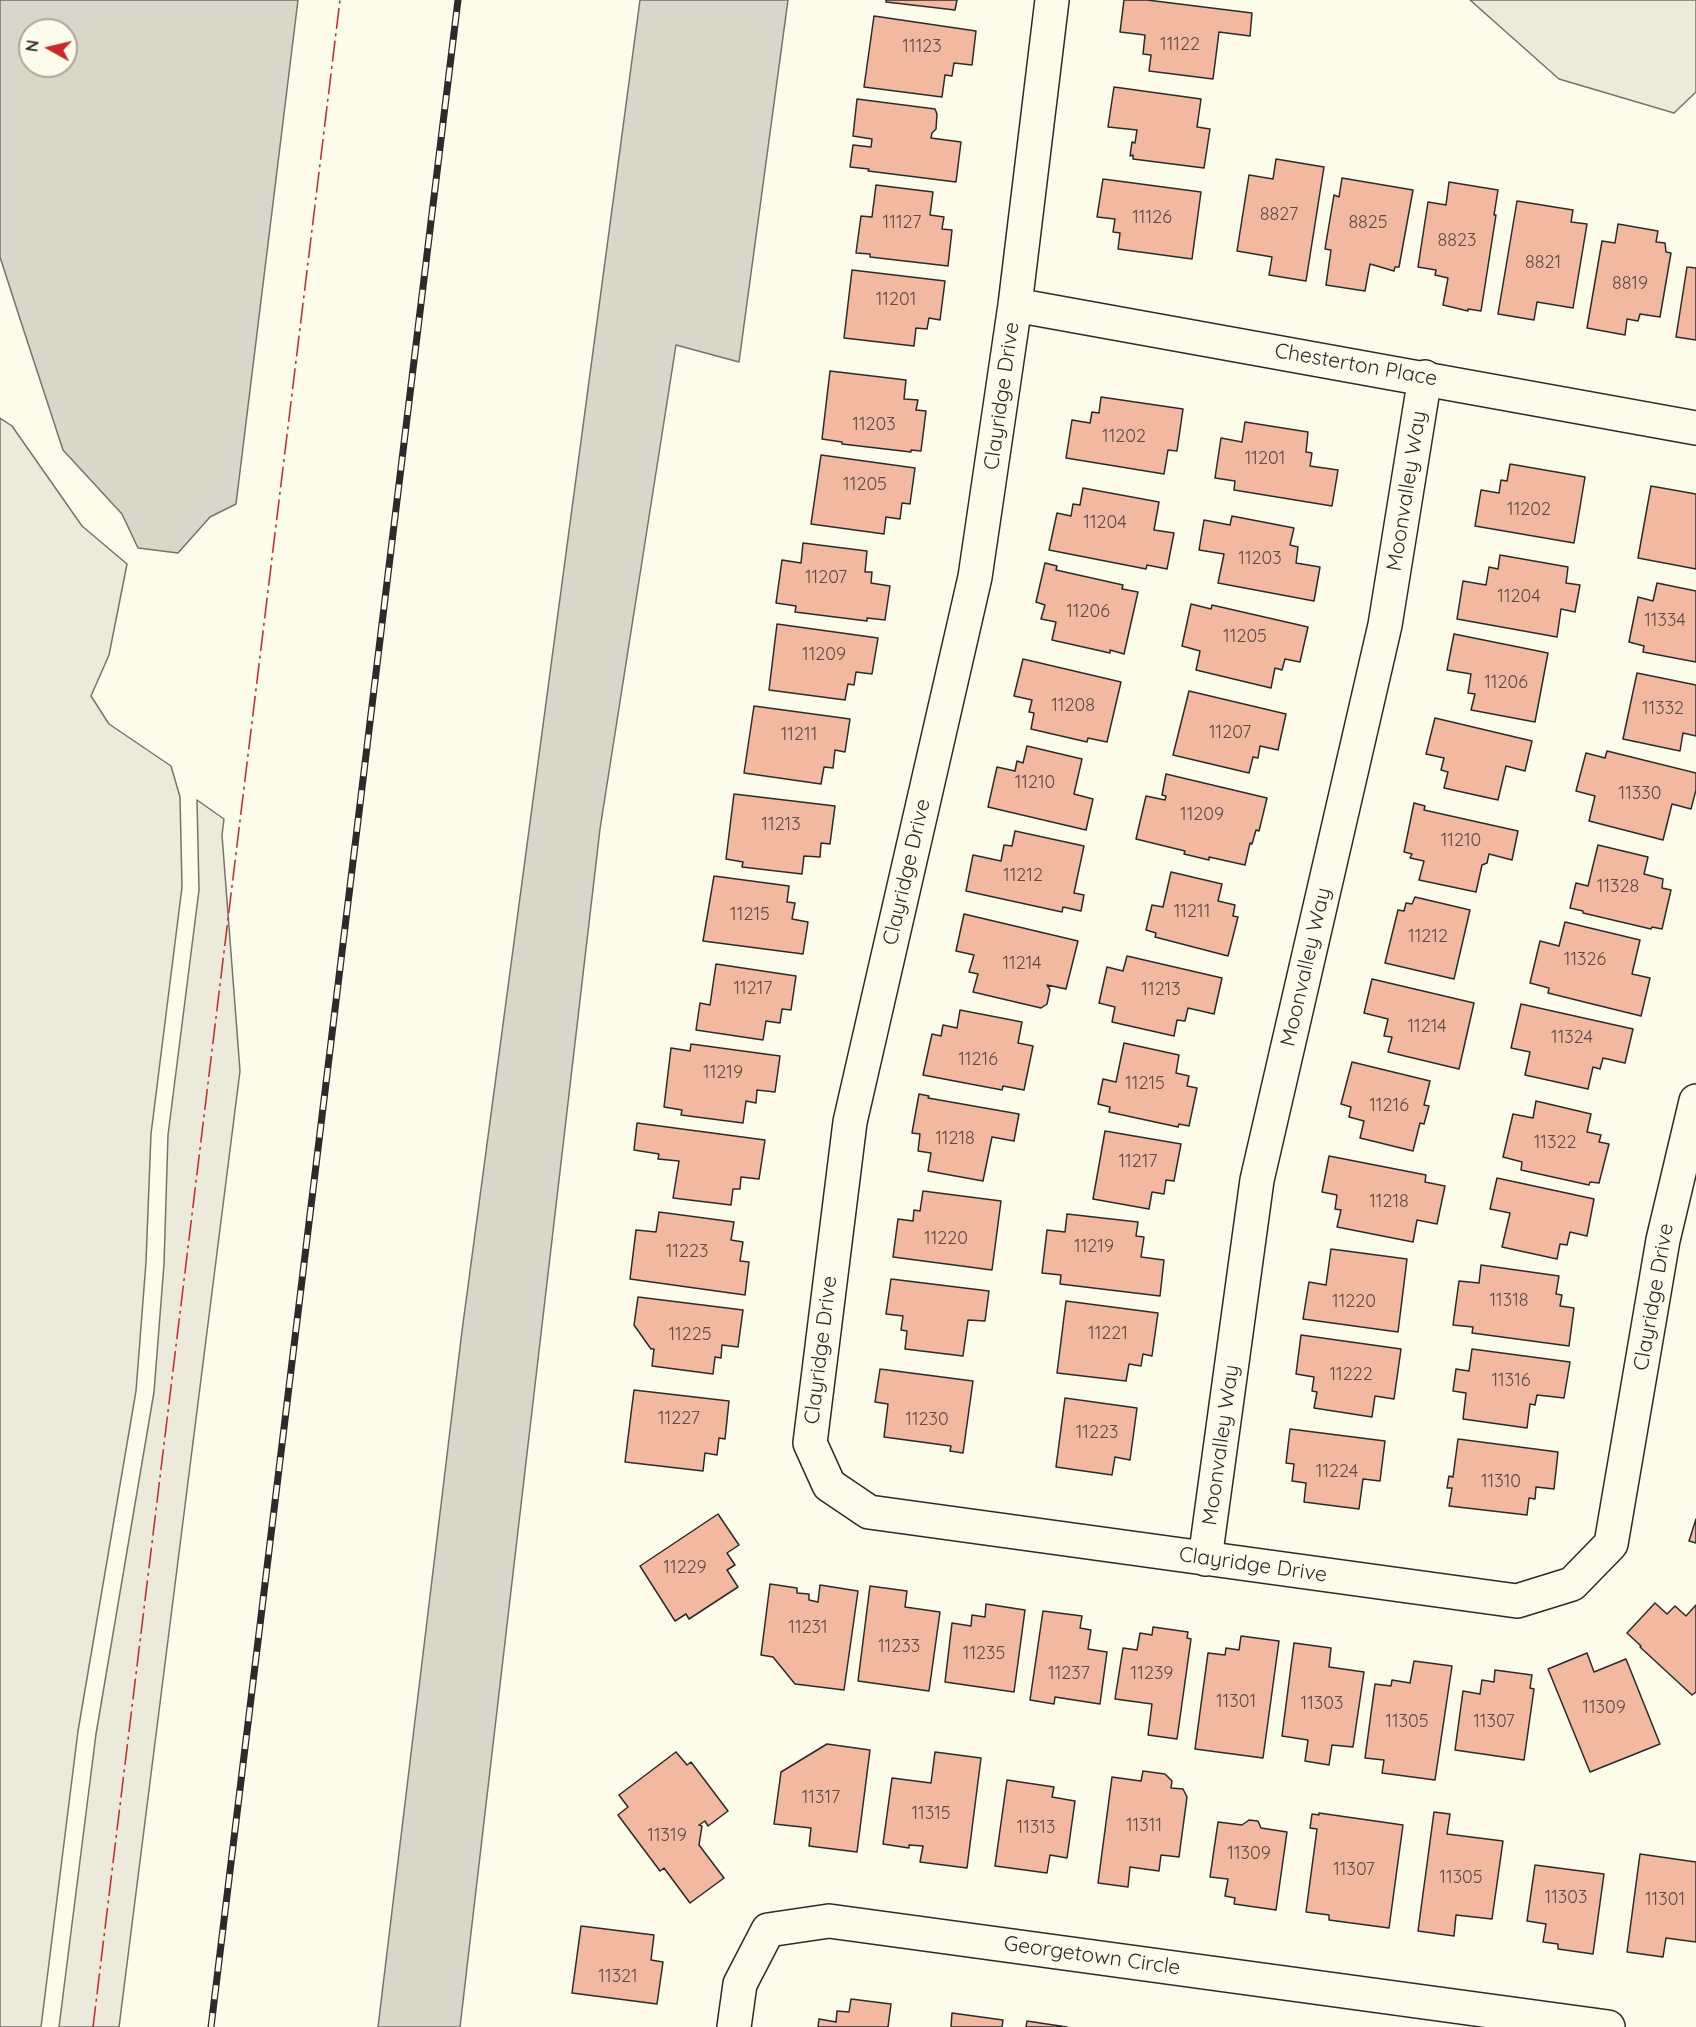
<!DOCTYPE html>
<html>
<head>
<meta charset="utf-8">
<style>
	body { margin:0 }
	#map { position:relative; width:1696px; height:2027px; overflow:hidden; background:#fdfbea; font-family:Quicksand,sans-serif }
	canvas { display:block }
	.north { position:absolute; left:18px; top:18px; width:60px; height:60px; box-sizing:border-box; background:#fdfbea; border:2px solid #a9a89e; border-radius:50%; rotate:278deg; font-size:16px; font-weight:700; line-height:24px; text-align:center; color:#2b2b2b }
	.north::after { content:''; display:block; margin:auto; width:21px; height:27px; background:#c62828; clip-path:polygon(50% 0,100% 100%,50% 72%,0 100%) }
</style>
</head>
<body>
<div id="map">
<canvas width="1696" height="2027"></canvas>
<div class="north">N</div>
</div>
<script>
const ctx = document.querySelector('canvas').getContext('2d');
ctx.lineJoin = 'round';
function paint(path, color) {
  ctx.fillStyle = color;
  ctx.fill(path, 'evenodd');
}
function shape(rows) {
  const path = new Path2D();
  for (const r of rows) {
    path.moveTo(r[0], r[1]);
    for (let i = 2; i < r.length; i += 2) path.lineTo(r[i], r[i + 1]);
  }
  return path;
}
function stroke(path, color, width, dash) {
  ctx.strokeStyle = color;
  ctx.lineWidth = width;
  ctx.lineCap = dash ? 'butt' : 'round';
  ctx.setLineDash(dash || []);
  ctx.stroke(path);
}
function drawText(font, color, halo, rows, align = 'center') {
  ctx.font = font + ' Quicksand,sans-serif';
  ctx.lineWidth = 4.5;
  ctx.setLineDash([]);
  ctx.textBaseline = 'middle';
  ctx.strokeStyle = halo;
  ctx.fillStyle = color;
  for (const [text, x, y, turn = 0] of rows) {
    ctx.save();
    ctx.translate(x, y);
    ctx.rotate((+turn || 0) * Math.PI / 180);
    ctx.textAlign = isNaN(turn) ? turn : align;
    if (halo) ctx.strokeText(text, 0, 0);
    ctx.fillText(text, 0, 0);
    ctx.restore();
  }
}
const green = shape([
	[1470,0,1696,0,1696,92,1674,113,1559,79,1470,0],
	[0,418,12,426,82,526,127,564,109,655,91,696,109,724,171,766,180,797,182,887,151,1134,146,1262,136,1391,78,1731,41,2027,0,2027,0,418],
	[197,800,224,819,222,835,240,1071,119,2027,59,2027,96,1734,154,1392,164,1264,168,1135,199,890,197,800]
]);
const water = shape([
	[0,0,298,0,236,504,210,517,178,553,138,548,122,514,63,450,22,325,0,257,0,0],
	[30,30,66,30,66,66,30,66,30,30],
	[640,0,788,0,739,362,676,345,600,829,460,2027,378,2027,462,1331,640,0]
]);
const building = shape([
	[886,0,957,0,955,10,886,2,886,0],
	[1124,0,1147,0,1252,13,1250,36,1219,32,1213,79,1149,71,1151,55,1143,54,1145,35,1120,32,1124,0],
	[874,16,976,31,972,65,954,63,952,76,945,75,942,97,864,87,874,16],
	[1114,87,1201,99,1197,127,1210,129,1204,168,1133,159,1133,155,1130,156,1132,142,1135,143,1137,130,1108,127,1114,87],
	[857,99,935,109,937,114,936,129,932,133,931,138,961,142,956,182,868,171,869,169,850,167,853,145,871,147,872,139,853,136,857,99],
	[1276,159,1324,167,1306,281,1269,275,1272,257,1237,251,1249,175,1273,179,1276,159],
	[1342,178,1413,190,1399,267,1395,267,1394,271,1370,264,1365,291,1326,285,1331,250,1325,249,1334,195,1339,197,1342,178],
	[1103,179,1201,192,1192,259,1118,249,1120,233,1113,232,1115,219,1097,217,1103,179],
	[1449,182,1498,190,1494,215,1496,215,1481,311,1468,309,1468,311,1443,305,1448,278,1435,275,1436,270,1418,267,1428,202,1446,205,1449,182],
	[876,185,933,192,930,215,944,217,942,229,952,230,948,266,870,257,870,254,856,253,861,216,872,217,876,185],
	[1517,201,1573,210,1571,222,1587,224,1573,308,1537,302,1534,320,1498,314,1517,201],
	[1618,224,1658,231,1656,242,1665,243,1666,252,1671,253,1660,317,1640,314,1638,321,1627,319,1625,335,1587,328,1602,241,1615,243,1618,224],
	[1687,267,1696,268,1696,340,1676,337,1687,267],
	[852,270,945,281,940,320,929,318,927,329,916,328,914,346,844,338,852,270],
	[830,371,906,380,904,399,918,400,916,410,926,411,921,451,911,450,911,452,842,444,842,442,822,439,830,371],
	[1101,397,1183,409,1177,451,1168,450,1164,474,1066,458,1072,420,1090,423,1092,412,1099,413,1101,397],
	[1245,422,1308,432,1306,452,1312,453,1310,466,1338,470,1332,506,1234,490,1235,481,1215,478,1221,438,1242,442,1245,422],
	[821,455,915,468,910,504,902,503,900,519,886,517,884,534,811,524,821,455],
	[1510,464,1585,477,1574,543,1475,526,1481,490,1499,493,1501,480,1507,481,1510,464],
	[1651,486,1696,494,1696,569,1638,558,1651,486],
	[1083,488,1159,502,1154,530,1174,533,1167,569,1147,565,1146,569,1049,550,1057,513,1071,516,1073,504,1080,505,1083,488],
	[1232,516,1294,528,1290,545,1298,547,1296,563,1320,567,1314,601,1218,583,1224,554,1199,550,1204,520,1230,525,1232,516],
	[803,543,867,551,865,572,872,572,871,583,890,586,885,620,867,618,867,621,795,612,796,606,776,603,782,560,801,563,803,543],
	[1500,555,1568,567,1566,583,1580,585,1575,612,1561,609,1557,637,1457,619,1463,581,1486,585,1489,567,1498,569,1500,555],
	[1045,563,1057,566,1056,570,1123,585,1122,589,1138,592,1124,654,1110,650,1110,653,1052,640,1056,622,1041,619,1045,605,1036,602,1045,563],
	[1657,583,1696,591,1696,662,1643,652,1644,646,1629,642,1638,597,1653,601,1657,583],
	[1191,604,1211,609,1212,605,1308,627,1300,662,1285,659,1282,670,1275,668,1271,688,1196,670,1200,651,1182,646,1191,604],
	[777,624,878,638,872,674,856,672,854,685,848,684,845,700,769,690,777,624],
	[1454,634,1548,653,1535,722,1471,710,1475,694,1468,693,1471,674,1447,670,1454,634],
	[1023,659,1121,682,1107,742,1088,738,1087,742,1031,729,1034,713,1029,712,1032,700,1014,696,1023,659],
	[1637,673,1696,685,1696,736,1683,733,1680,751,1623,739,1637,673],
	[1189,691,1286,714,1278,750,1260,746,1258,758,1253,757,1249,773,1173,755,1189,691],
	[754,706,850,719,845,752,835,750,833,768,824,767,821,784,744,773,754,706],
	[1435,718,1532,741,1525,771,1506,766,1498,800,1444,788,1448,772,1441,770,1444,758,1426,754,1435,718],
	[1027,746,1082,759,1074,794,1093,799,1086,830,988,807,997,767,1015,771,1017,761,1023,763,1027,746],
	[1607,751,1696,773,1696,790,1691,809,1672,804,1663,840,1589,821,1595,796,1576,791,1586,753,1605,758,1607,751],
	[1166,774,1267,798,1259,831,1256,830,1252,844,1250,843,1245,865,1209,857,1209,860,1184,854,1185,851,1136,839,1146,796,1165,800,1166,796,1162,795,1166,774],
	[734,794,835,806,830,844,821,843,820,857,804,856,802,874,742,867,743,862,726,859,734,794],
	[1414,803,1425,806,1424,810,1518,831,1512,860,1489,854,1487,863,1482,865,1476,892,1419,880,1424,861,1410,858,1412,854,1404,852,1414,803],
	[1015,831,1084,846,1074,893,1084,895,1081,911,1063,907,1062,912,966,891,973,855,1001,861,1004,845,1012,846,1015,831],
	[1598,845,1648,857,1644,874,1663,879,1662,888,1671,890,1662,929,1652,927,1651,929,1583,913,1583,911,1570,908,1576,883,1588,886,1598,845],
	[1171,872,1222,884,1218,901,1235,905,1233,916,1238,917,1228,956,1155,937,1156,933,1146,930,1152,905,1163,907,1171,872],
	[714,876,789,886,787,902,795,903,792,919,808,922,803,954,703,941,714,876],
	[1415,897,1470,910,1454,979,1385,963,1398,910,1404,911,1406,903,1412,904,1415,897],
	[964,914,1078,941,1066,989,1047,985,1050,990,1047,1004,1041,1008,973,992,978,974,969,972,974,955,956,951,964,914],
	[1565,922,1640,940,1632,974,1650,978,1641,1016,1548,993,1549,988,1530,983,1540,941,1559,946,1565,922],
	[1127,956,1222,978,1214,1014,1188,1008,1185,1021,1177,1020,1174,1036,1112,1022,1115,1007,1099,1003,1107,967,1123,971,1127,956],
	[716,964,796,976,791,1010,782,1009,780,1023,766,1021,763,1040,696,1030,700,1003,710,1005,716,964],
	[1372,979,1474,1003,1459,1069,1388,1052,1392,1037,1384,1036,1388,1019,1364,1013,1372,979],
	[1521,1004,1633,1029,1625,1063,1603,1058,1600,1069,1593,1067,1588,1089,1525,1075,1530,1052,1511,1048,1521,1004],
	[960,1010,1022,1022,1018,1043,1033,1046,1024,1090,1003,1086,1002,1090,923,1075,932,1034,941,1036,943,1025,957,1028,960,1010],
	[1124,1043,1179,1055,1176,1073,1189,1076,1187,1086,1197,1088,1189,1126,1179,1124,1178,1127,1109,1112,1110,1107,1098,1104,1103,1079,1116,1082,1124,1043],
	[691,1044,780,1056,775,1092,757,1090,756,1103,746,1101,743,1123,681,1115,682,1110,664,1107,671,1048,690,1051,691,1044],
	[1352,1062,1430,1081,1424,1105,1429,1106,1424,1124,1420,1123,1413,1151,1360,1138,1364,1121,1349,1117,1351,1107,1341,1104,1352,1062],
	[919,1094,929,1096,928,1098,1019,1114,1014,1141,992,1137,983,1181,928,1171,931,1153,918,1151,920,1134,912,1133,919,1094],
	[1536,1101,1591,1114,1587,1132,1601,1135,1599,1142,1609,1144,1599,1183,1590,1182,1589,1185,1521,1170,1522,1162,1503,1157,1513,1114,1533,1118,1536,1101],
	[637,1123,765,1140,759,1179,741,1177,740,1189,733,1189,731,1205,673,1198,679,1161,658,1159,659,1154,634,1150,637,1123],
	[1105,1131,1181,1144,1174,1181,1166,1180,1164,1194,1152,1192,1149,1209,1093,1199,1105,1131],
	[1329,1156,1426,1175,1425,1182,1445,1186,1437,1224,1417,1220,1413,1242,1337,1227,1341,1210,1335,1209,1337,1195,1322,1192,1329,1156],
	[1497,1178,1594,1199,1587,1236,1570,1232,1567,1245,1560,1244,1557,1259,1502,1247,1510,1213,1490,1209,1497,1178],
	[923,1191,1001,1201,992,1270,893,1257,898,1219,913,1221,914,1210,920,1211,923,1191],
	[659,1212,734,1222,731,1240,743,1242,740,1261,749,1262,745,1295,630,1279,636,1230,656,1232,659,1212],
	[1067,1214,1138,1222,1136,1236,1144,1237,1141,1257,1164,1260,1160,1296,1060,1284,1061,1275,1042,1273,1047,1230,1065,1232,1067,1214],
	[1331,1249,1407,1259,1398,1332,1303,1319,1309,1282,1326,1285,1331,1249],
	[1481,1265,1559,1276,1556,1294,1562,1295,1560,1306,1574,1308,1569,1346,1472,1333,1473,1327,1453,1325,1459,1281,1479,1283,1481,1265],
	[891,1279,989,1291,985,1321,968,1320,963,1356,905,1349,907,1331,901,1330,903,1316,886,1314,891,1279],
	[638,1297,743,1310,738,1347,722,1345,721,1358,715,1357,713,1374,652,1366,654,1349,651,1349,634,1325,638,1297],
	[1066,1301,1158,1313,1152,1356,1143,1354,1141,1366,1129,1364,1126,1381,1057,1373,1066,1301],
	[1301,1335,1401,1349,1394,1399,1375,1396,1372,1417,1314,1408,1317,1392,1312,1391,1314,1377,1296,1374,1301,1335],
	[1472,1349,1570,1362,1564,1398,1537,1395,1535,1405,1530,1404,1527,1428,1463,1419,1466,1393,1453,1391,1456,1369,1469,1371,1472,1349],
	[880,1369,973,1381,963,1453,950,1451,951,1446,884,1437,888,1404,875,1402,880,1369],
	[634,1390,729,1401,725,1439,719,1438,717,1455,705,1453,703,1471,625,1462,634,1390],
	[1065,1398,1137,1408,1130,1460,1115,1457,1112,1475,1056,1467,1065,1398],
	[1290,1429,1385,1441,1380,1481,1363,1479,1359,1509,1304,1502,1306,1483,1292,1481,1294,1464,1286,1463,1290,1429],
	[1458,1439,1558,1452,1554,1489,1536,1487,1535,1499,1529,1498,1527,1515,1449,1506,1452,1488,1447,1488,1449,1476,1453,1477,1458,1439],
	[718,1514,739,1545,727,1553,735,1565,727,1570,738,1587,689,1619,686,1614,675,1621,640,1566,718,1514],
	[1696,1519,1696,1543,1689,1541,1696,1519],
	[770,1584,797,1588,797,1593,809,1594,809,1600,818,1602,820,1585,858,1591,844,1690,795,1684,773,1657,761,1655,770,1584],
	[870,1586,907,1591,905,1607,940,1612,929,1691,858,1681,870,1586],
	[1655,1603,1667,1614,1675,1606,1686,1616,1696,1605,1696,1692,1692,1695,1640,1647,1641,1646,1627,1633,1655,1603],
	[986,1604,1025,1610,1014,1692,945,1682,952,1623,971,1626,972,1615,985,1617,986,1604],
	[1043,1611,1082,1616,1080,1628,1091,1630,1088,1649,1107,1652,1100,1704,1055,1697,1054,1704,1030,1700,1043,1611],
	[1153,1627,1188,1632,1187,1638,1191,1639,1177,1739,1148,1735,1152,1704,1115,1699,1123,1648,1137,1650,1140,1633,1152,1635,1153,1627],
	[1241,1636,1279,1641,1263,1758,1195,1749,1208,1653,1225,1655,1226,1648,1239,1650,1241,1636],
	[1294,1643,1331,1648,1329,1667,1364,1672,1353,1747,1332,1745,1329,1765,1305,1761,1308,1740,1282,1736,1294,1643],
	[1587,1653,1594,1672,1626,1659,1660,1744,1590,1772,1548,1669,1587,1653],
	[1414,1661,1452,1666,1435,1780,1382,1773,1384,1760,1365,1758,1375,1684,1391,1686,1392,1680,1410,1683,1414,1661],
	[1495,1670,1532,1675,1530,1688,1534,1689,1524,1760,1455,1750,1463,1691,1480,1694,1482,1680,1494,1682,1495,1670],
	[827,1744,870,1750,857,1852,809,1846,811,1828,774,1824,781,1772,827,1744],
	[676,1752,687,1765,691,1762,728,1811,708,1826,705,1821,699,1825,702,1826,699,1845,724,1878,690,1903,664,1868,660,1871,618,1815,628,1807,619,1795,676,1752],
	[935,1752,981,1758,967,1868,920,1862,923,1846,909,1845,909,1848,883,1844,892,1778,931,1783,935,1752],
	[1143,1771,1165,1774,1172,1781,1171,1788,1183,1789,1187,1797,1179,1857,1161,1855,1159,1871,1130,1867,1128,1887,1098,1883,1112,1777,1141,1781,1143,1771],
	[1007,1780,1054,1787,1052,1797,1075,1801,1067,1858,1050,1855,1047,1873,995,1866,1007,1780],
	[1434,1812,1450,1814,1447,1834,1503,1841,1492,1919,1456,1915,1454,1936,1418,1931,1434,1812],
	[1319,1813,1403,1825,1389,1928,1329,1920,1329,1915,1306,1912,1317,1829,1310,1828,1312,1814,1319,1815,1319,1813],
	[1249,1820,1258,1821,1261,1828,1287,1832,1276,1910,1234,1904,1235,1898,1225,1896,1228,1879,1210,1877,1218,1822,1242,1825,1249,1820],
	[1640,1854,1696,1862,1696,1942,1666,1938,1663,1957,1627,1952,1640,1854],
	[1535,1865,1604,1874,1593,1954,1558,1949,1558,1944,1543,1942,1546,1924,1527,1921,1535,1865],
	[581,1926,654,1935,651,1960,663,1962,657,2004,572,1993,581,1926],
	[851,1999,891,2004,888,2027,818,2027,819,2019,836,2022,837,2011,849,2012,851,1999],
	[952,2013,1003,2020,1002,2027,951,2027,952,2013],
	[1027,2021,1067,2027,1026,2027,1027,2021]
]);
const street = shape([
	[1052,0,1015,305,975,577,850,1122,810,1443,829,1485,869,1512,1517,1601,1572,1584,1611,1544,1663,1240,1696,1101],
	[1015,305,1696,428],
	[1205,1559,1257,1180,1385,625,1425,377],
	[734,2027,740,1984,768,1930,829,1921,1608,2027]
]);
const rail = shape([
	[211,2027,458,0]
]);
const power = shape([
	[93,2027,340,0]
]);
const numberNames = [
	["11122",1180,45],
	["11123",922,47],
	["8827",1279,215],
	["11126",1152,218],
	["11127",902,223],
	["8825",1368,223],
	["8823",1457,241],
	["8821",1543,263],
	["8819",1630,284],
	["11201",896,300],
	["11203",874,425],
	["11202",1124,437],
	["11201",1265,459],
	["11205",865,485],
	["11202",1529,510],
	["11204",1105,523],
	["11203",1260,559],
	["11207",826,578],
	["11204",1519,597],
	["11206",1088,612],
	["11334",1665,621],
	["11205",1245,637],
	["11209",824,655],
	["11206",1506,683],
	["11208",1073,706],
	["11332",1663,709],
	["11207",1230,733],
	["11211",799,735],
	["11210",1035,783],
	["11330",1640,794],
	["11209",1202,815],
	["11213",781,825],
	["11210",1461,841],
	["11212",1023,876],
	["11328",1618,887],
	["11211",1192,912],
	["11215",750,915],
	["11212",1428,937],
	["11326",1585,960],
	["11214",1022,964],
	["11217",753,989],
	["11213",1161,990],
	["11214",1427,1027],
	["11324",1572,1038],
	["11216",978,1060],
	["11219",723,1073],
	["11215",1145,1084],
	["11216",1389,1106],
	["11218",955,1139],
	["11322",1555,1143],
	["11217",1138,1162],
	["11218",1389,1202],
	["11220",946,1239],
	["11219",1094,1247],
	["11223",687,1252],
	["11318",1509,1301],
	["11220",1354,1302],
	["11221",1108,1334],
	["11225",690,1335],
	["11222",1351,1375],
	["11316",1511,1381],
	["11227",679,1419],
	["11230",927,1420],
	["11223",1097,1433],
	["11224",1337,1472],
	["11310",1501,1482],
	["11229",685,1568],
	["11231",808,1628],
	["11233",899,1647],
	["11235",984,1654],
	["11237",1069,1674],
	["11239",1152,1674],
	["11301",1236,1702],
	["11303",1322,1704],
	["11309",1604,1708],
	["11305",1407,1722],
	["11307",1494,1722],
	["11317",821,1798],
	["11315",931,1814],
	["11311",1144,1826],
	["11313",1036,1828],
	["11319",667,1836],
	["11309",1249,1854],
	["11307",1354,1870],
	["11305",1461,1878],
	["11303",1566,1898],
	["11301",1665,1900],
	["11321",618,1977]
];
const streetNames = [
	["Chesterton Place",1356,365,10],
	["Clayridge Drive",1002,396,-82],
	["Moonvalley Way",1407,491,-81],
	["Clayridge Drive",907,872,-77],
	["Moonvalley Way",1306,967,-77],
	["Clayridge Drive",1654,1297,-80],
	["Clayridge Drive",821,1350,-83],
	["Moonvalley Way",1221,1445,-82],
	["Clayridge Drive",1253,1565,8],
	["Georgetown Circle",1092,1956,8]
];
paint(green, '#ecebdb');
stroke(green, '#74746e', 1.5);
paint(water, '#d8d7c9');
stroke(water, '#74746e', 1.5);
paint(building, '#f2b8a0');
stroke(building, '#2b2b2b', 1.5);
stroke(street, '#2b2b2b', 36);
stroke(street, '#fdfbea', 33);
stroke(rail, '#2b2b2b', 7);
stroke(rail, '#fdfbea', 4.5, [14]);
stroke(power, '#c62828', 1.5, [21, 4.5, 3, 4.5]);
drawText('18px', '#5d4e48', null, numberNames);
drawText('21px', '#2b2b2b', '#fdfbea', streetNames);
</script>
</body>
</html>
